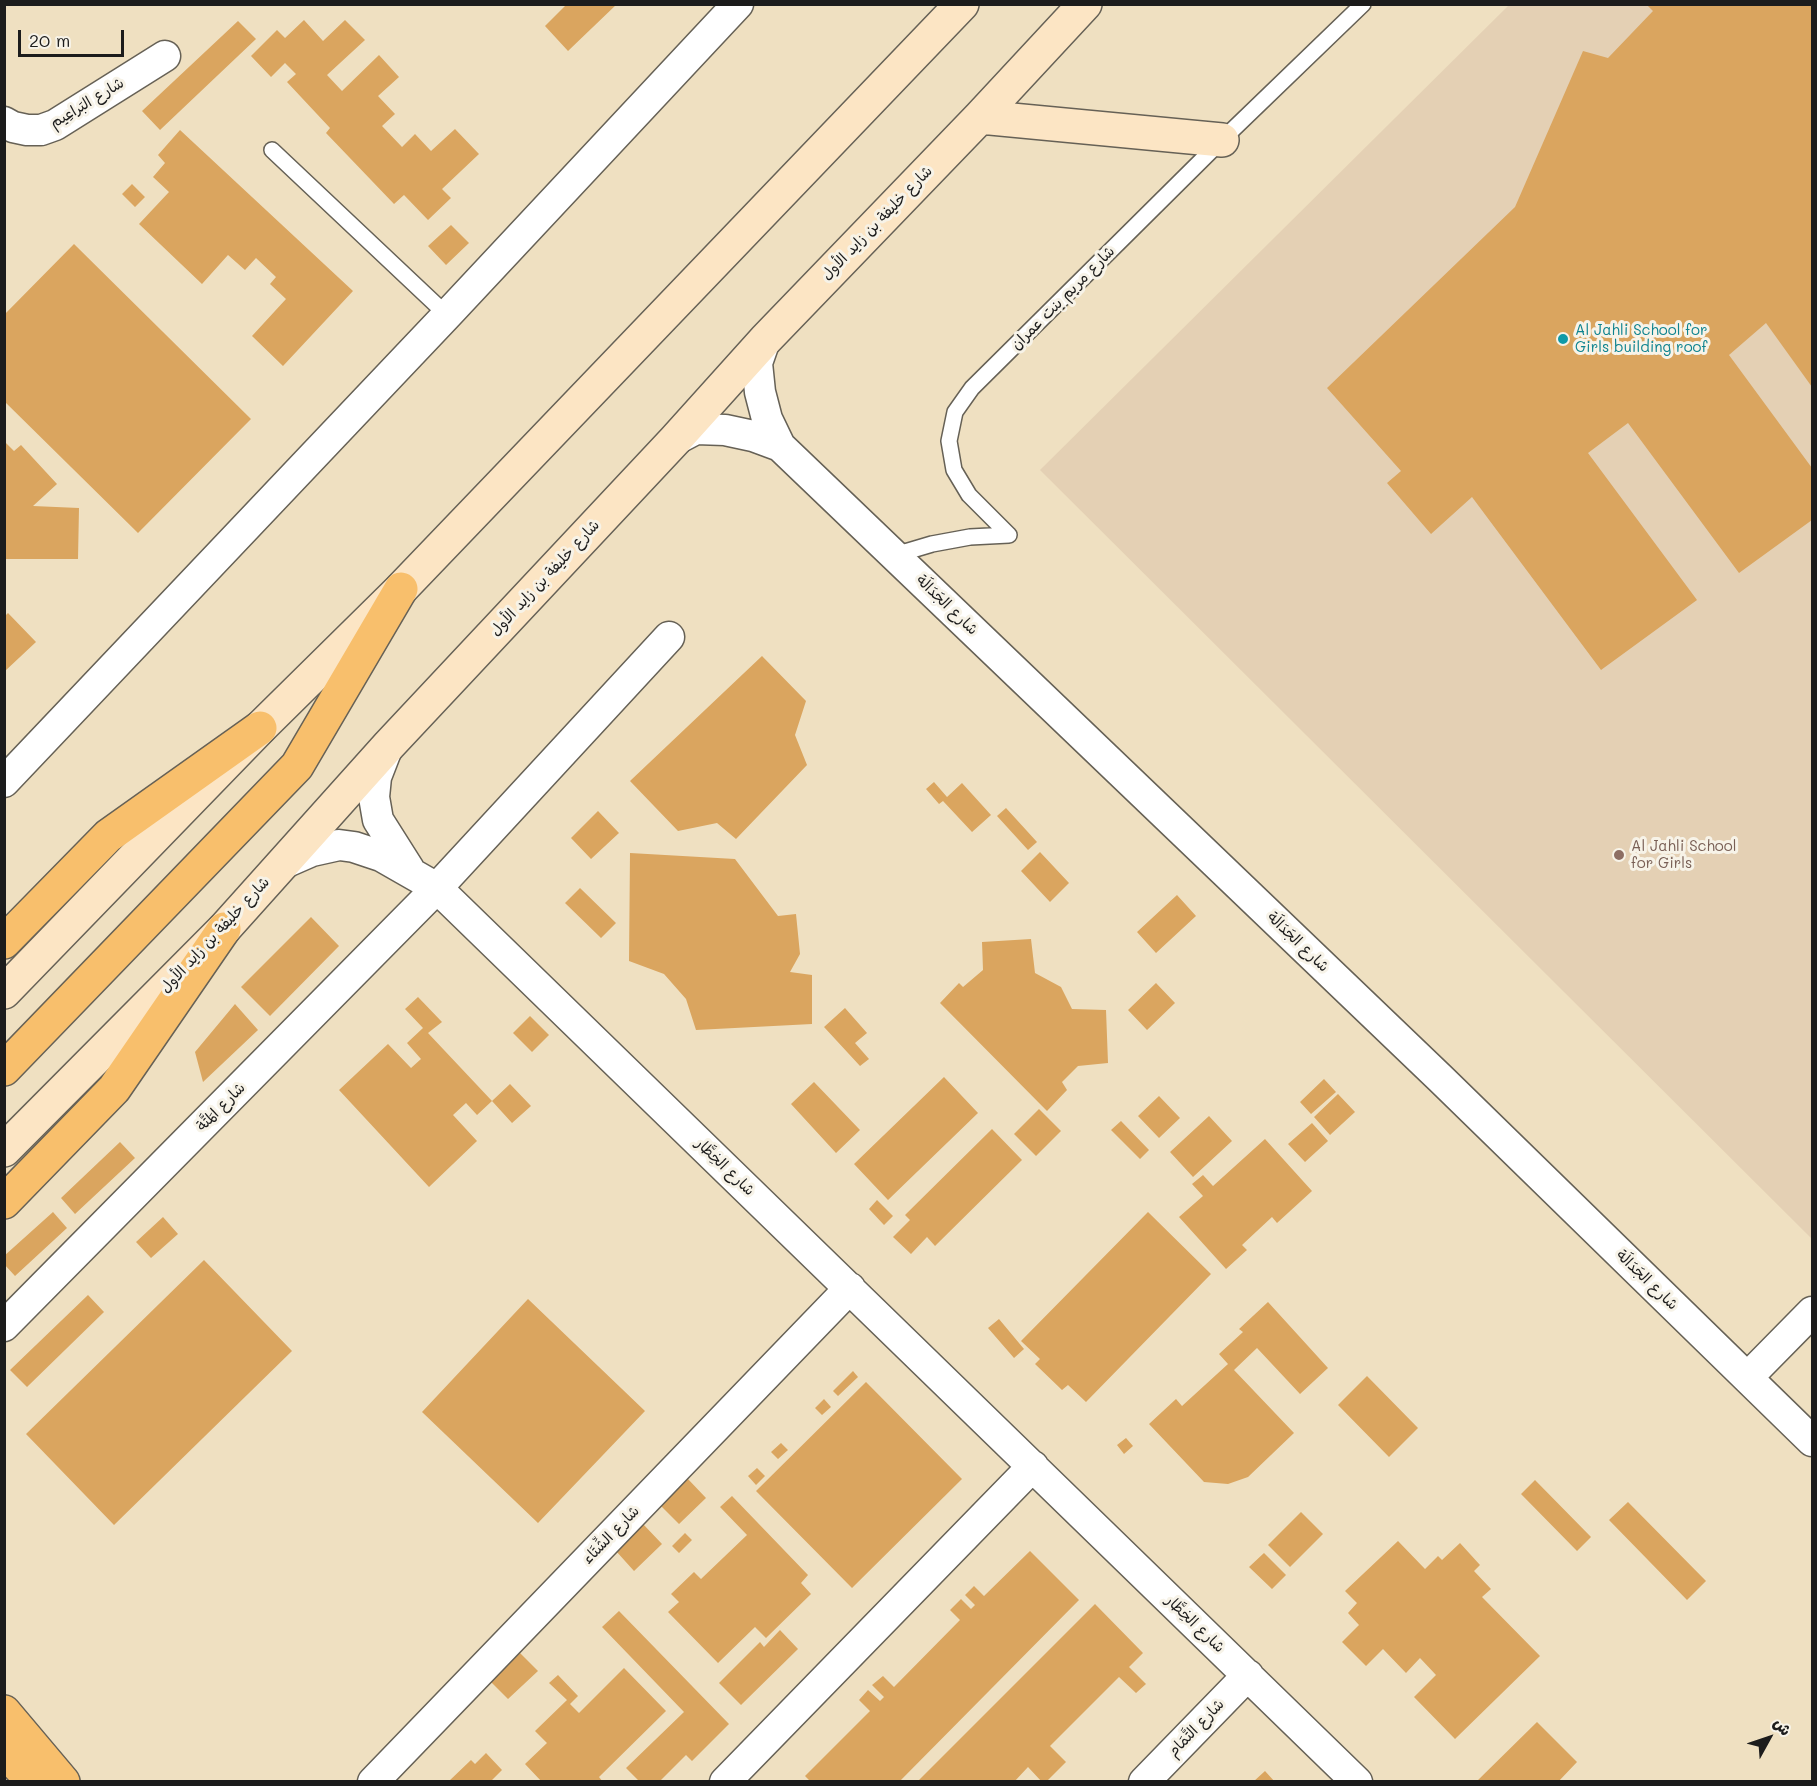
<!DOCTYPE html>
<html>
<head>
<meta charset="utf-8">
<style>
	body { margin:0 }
	#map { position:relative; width:1817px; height:1786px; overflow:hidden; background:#efe0c1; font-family:Mali,"Playpen Sans Arabic",sans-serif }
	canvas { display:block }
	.frame { position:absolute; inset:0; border:6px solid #1c1c1c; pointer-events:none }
	.north { position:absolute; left:1739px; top:1708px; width:60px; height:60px; -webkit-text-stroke:4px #f7f3e8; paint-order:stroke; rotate:50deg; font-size:16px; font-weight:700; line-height:24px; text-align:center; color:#1c1c1c }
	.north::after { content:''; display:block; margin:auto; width:21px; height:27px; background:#1c1c1c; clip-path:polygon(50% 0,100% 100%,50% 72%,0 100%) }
	.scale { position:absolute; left:18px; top:30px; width:106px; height:27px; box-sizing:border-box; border:3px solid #1c1c1c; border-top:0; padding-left:8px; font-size:18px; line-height:21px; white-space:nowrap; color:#1c1c1c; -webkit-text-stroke:4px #f7f3e8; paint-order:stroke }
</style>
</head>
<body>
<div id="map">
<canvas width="1817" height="1786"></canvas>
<div class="frame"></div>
<div class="north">ش</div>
<div class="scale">20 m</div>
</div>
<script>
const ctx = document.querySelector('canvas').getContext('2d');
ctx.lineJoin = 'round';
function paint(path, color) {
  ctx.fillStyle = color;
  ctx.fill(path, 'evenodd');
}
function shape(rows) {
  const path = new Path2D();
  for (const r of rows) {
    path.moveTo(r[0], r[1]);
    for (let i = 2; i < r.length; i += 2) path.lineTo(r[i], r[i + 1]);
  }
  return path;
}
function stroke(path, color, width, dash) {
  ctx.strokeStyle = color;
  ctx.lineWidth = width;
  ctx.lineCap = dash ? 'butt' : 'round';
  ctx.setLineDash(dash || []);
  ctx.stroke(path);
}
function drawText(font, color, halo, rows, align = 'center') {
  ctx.font = font + ' Mali,"Playpen Sans Arabic",sans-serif';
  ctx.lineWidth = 6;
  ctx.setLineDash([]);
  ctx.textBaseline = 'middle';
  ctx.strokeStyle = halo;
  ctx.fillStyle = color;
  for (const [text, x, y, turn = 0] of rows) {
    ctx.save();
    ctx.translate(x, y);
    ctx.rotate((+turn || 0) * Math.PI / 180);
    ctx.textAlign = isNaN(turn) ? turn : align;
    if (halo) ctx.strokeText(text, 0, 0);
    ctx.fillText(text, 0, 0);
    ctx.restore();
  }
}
const built = shape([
	[1509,5,1812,5,1812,1239,1040,470]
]);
const building = shape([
	[567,4,617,4,568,51,545,26],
	[1646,4,1812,4,1812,387,1766,323,1729,355,1812,468,1812,520,1739,573,1628,423,1588,453,1697,600,1601,670,1472,497,1431,534,1387,483,1401,471,1327,388,1515,207,1583,51,1608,58,1653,11],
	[304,20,323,41,345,20,365,40,327,75,342,91,379,55,399,77,378,96,395,114,382,126,402,147,415,134,431,151,455,129,479,154,442,189,451,198,428,220,404,195,394,204,326,133,330,128,287,82,296,74,285,63,271,77,251,56,277,30,285,38],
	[238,21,256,39,160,130,142,111],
	[180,130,353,291,283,366,252,336,286,299,270,284,276,277,256,258,245,270,228,255,202,284,139,224,169,192,153,177,165,163,158,155],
	[132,184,145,197,135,207,122,194],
	[451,225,469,243,446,265,428,246],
	[74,244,251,419,138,533,4,401,4,315],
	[4,441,14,451,21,445,57,484,33,506,79,508,78,559,4,559],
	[8,613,36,642,4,672,4,617],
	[762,656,806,701,795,735,807,765,736,839,717,823,678,831,630,781],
	[934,782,947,797,962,783,991,815,972,832,943,801,939,804,926,789],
	[1006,808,1037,842,1028,850,997,816],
	[598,811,619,833,591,859,571,838],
	[1040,852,1069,883,1050,902,1021,871],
	[630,853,735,859,778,916,796,914,800,954,790,972,812,975,812,1024,696,1030,686,999,664,974,629,961],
	[580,888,616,923,601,938,565,903],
	[1177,895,1196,916,1156,953,1137,932],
	[311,917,339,946,270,1016,241,987],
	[1031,939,1035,973,1061,987,1072,1009,1106,1010,1108,1063,1078,1066,1062,1082,1067,1090,1047,1111,940,1003,959,983,963,987,983,970,982,942],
	[1156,983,1175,1003,1147,1030,1128,1010],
	[418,997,442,1022,428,1033,492,1101,477,1115,466,1103,453,1115,477,1141,429,1187,339,1090,388,1044,411,1068,421,1059,407,1043,423,1028,405,1009],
	[235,1004,258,1030,203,1082,195,1052],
	[845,1008,867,1033,855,1043,869,1059,860,1066,824,1027],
	[530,1016,549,1035,532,1052,513,1033],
	[944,1077,978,1113,888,1200,854,1164],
	[1324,1079,1336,1092,1311,1114,1300,1102],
	[814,1082,860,1130,836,1153,791,1104],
	[510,1084,531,1106,512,1123,492,1101],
	[1338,1094,1355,1112,1330,1135,1314,1117],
	[1159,1096,1180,1118,1159,1138,1138,1116],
	[1039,1109,1061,1131,1036,1156,1014,1134],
	[1209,1116,1232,1141,1193,1177,1170,1152],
	[1121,1121,1149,1150,1140,1159,1111,1130],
	[1312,1123,1328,1141,1305,1162,1288,1144],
	[992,1129,1022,1160,935,1246,927,1237,911,1254,893,1237,910,1220,905,1215],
	[1265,1139,1312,1191,1277,1223,1272,1217,1242,1245,1247,1250,1226,1269,1179,1217,1203,1196,1192,1184,1203,1175,1213,1186],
	[120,1142,135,1158,75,1214,61,1198],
	[877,1200,893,1216,884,1225,869,1209],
	[53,1212,67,1228,15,1276,4,1264,4,1256],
	[1148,1212,1211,1274,1086,1402,1068,1385,1062,1390,1035,1364,1040,1359,1021,1341],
	[163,1217,178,1234,151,1258,136,1242],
	[204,1260,292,1351,114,1525,26,1434],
	[88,1295,104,1312,27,1387,10,1370],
	[528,1299,645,1411,538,1523,422,1412],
	[1268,1302,1328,1368,1300,1394,1257,1348,1234,1370,1294,1433,1248,1477,1228,1484,1204,1482,1149,1424,1176,1399,1182,1406,1228,1364,1219,1354,1243,1332,1239,1329],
	[999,1319,1024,1349,1014,1358,988,1328],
	[853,1371,858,1377,838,1396,833,1391],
	[1367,1376,1418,1428,1389,1457,1338,1405],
	[866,1382,962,1479,852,1588,756,1491],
	[824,1399,831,1407,822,1415,815,1408],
	[1126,1438,1133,1446,1124,1454,1117,1445],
	[781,1443,788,1450,778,1459,771,1452],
	[757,1468,765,1476,756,1485,748,1476],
	[687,1478,706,1498,679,1524,660,1505],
	[1535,1480,1591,1537,1577,1551,1521,1494],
	[732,1496,808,1575,801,1583,811,1594,766,1638,755,1627,718,1663,668,1612,679,1602,671,1594,694,1572,701,1579,747,1535,720,1507],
	[1628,1502,1706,1581,1687,1600,1609,1520],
	[1301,1512,1323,1534,1290,1567,1268,1545],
	[643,1524,662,1544,634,1571,616,1551],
	[685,1533,692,1540,679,1553,672,1546],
	[1398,1541,1425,1569,1438,1556,1442,1560,1460,1543,1480,1565,1474,1571,1491,1589,1482,1597,1540,1656,1455,1739,1414,1697,1436,1675,1420,1658,1406,1673,1383,1649,1366,1666,1342,1642,1359,1625,1348,1613,1357,1603,1345,1591],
	[1030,1551,1079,1600,899,1782,811,1782,805,1776,870,1711,859,1700,868,1690,880,1701,884,1697,872,1685,883,1676,894,1687,960,1620,950,1610,961,1599,971,1609,975,1605,965,1595,974,1586,984,1596],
	[1264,1553,1286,1575,1272,1589,1249,1567],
	[1095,1604,1143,1653,1129,1667,1146,1684,1136,1693,1119,1677,1050,1746,1066,1762,1046,1782,1042,1782,1028,1767,1014,1782,917,1782],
	[619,1611,729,1724,692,1761,686,1755,659,1782,640,1782,626,1768,684,1712,602,1627],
	[780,1630,798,1649,741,1705,719,1683,760,1642,764,1647],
	[520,1653,538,1671,508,1699,490,1681],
	[624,1668,666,1711,599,1777,603,1782,542,1782,525,1764,547,1743,535,1731,567,1700,549,1683,558,1675,578,1696,570,1704,579,1713],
	[1537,1722,1577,1762,1558,1782,1476,1782],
	[486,1753,502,1770,490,1782,448,1782,471,1760,475,1764],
	[1265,1771,1275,1782,1253,1782]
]);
const service = shape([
	[272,150,447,315],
	[1009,535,969,495,954,470,949,441,955,412,972,388,1222,140,1363,4],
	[895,555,932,544,970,537,1009,535]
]);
const minor = shape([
	[4,122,13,127,27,130,41,130,55,125,165,56],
	[765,340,757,363,760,392,767,419,780,446,1441,1079,1812,1441],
	[675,440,696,429,725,430,753,436,780,446],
	[388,746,376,777,374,797,378,820,409,869],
	[4,782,447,315,738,4],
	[280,865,312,851,339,845,354,847,381,856,437,888,1357,1782],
	[4,1326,437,888,669,637],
	[1748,1377,1812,1312],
	[373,1782,850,1288],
	[725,1782,1033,1466],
	[1144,1782,1248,1675]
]);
const secondary = shape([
	[980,117,1222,140],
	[4,992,260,728,401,589,962,4],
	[4,1150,224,929,389,745,675,440,765,340,980,117,1085,4]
]);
const primary = shape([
	[4,942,108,836,260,728],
	[4,1069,297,766,401,589],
	[4,1202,114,1089,224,929],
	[4,1712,63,1782],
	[4,1751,34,1782]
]);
const markers = [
	[1563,339,6,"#0f9aa8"],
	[1619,855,6,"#8d6e63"]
];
const streetNames = [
	["شارع البَراعِيم",87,103,-31],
	["شارع خليفة بن زايد الأول",877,223,-46],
	["شارع مريم بنت عمران",1063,298,-45],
	["شارع خليفة بن زايد الأول",545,578,-47],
	["شارع الجَدَالَة",947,605,44],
	["شارع خليفة بن زايد الأول",215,935,-47],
	["شارع الجَدَالَة",1298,942,44],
	["شارع المَتَّة",221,1107,-45],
	["شارع الخِطَّار",725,1167,44],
	["شارع الجَدَالَة",1647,1280,44],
	["شارع الشِّتَاء",611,1535,-46],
	["شارع الخِطَّار",1195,1624,44],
	["شارع التَّمَام",1196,1728,-46]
];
const cultureNames = [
	["Al Jahli School for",1575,330],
	["Girls building roof",1575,347]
];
const educationNames = [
	["Al Jahli School",1631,846],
	["for Girls",1631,863]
];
paint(built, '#e4d0b4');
paint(building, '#daa55f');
stroke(service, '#666156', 18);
stroke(minor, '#666156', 33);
stroke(secondary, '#666156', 36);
stroke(primary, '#666156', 36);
stroke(service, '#fff', 15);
stroke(minor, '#fff', 30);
stroke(secondary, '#fce5c4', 33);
stroke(primary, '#f8bf6c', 33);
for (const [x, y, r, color] of markers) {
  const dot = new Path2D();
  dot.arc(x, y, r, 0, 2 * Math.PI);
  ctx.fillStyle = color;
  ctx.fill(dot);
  stroke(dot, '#f7f3e8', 2);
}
drawText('15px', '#1c1c1c', '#f7f3e8', streetNames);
drawText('15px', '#0d838f', '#f7f3e8', cultureNames, 'left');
drawText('15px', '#785e54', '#f7f3e8', educationNames, 'left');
</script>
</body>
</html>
